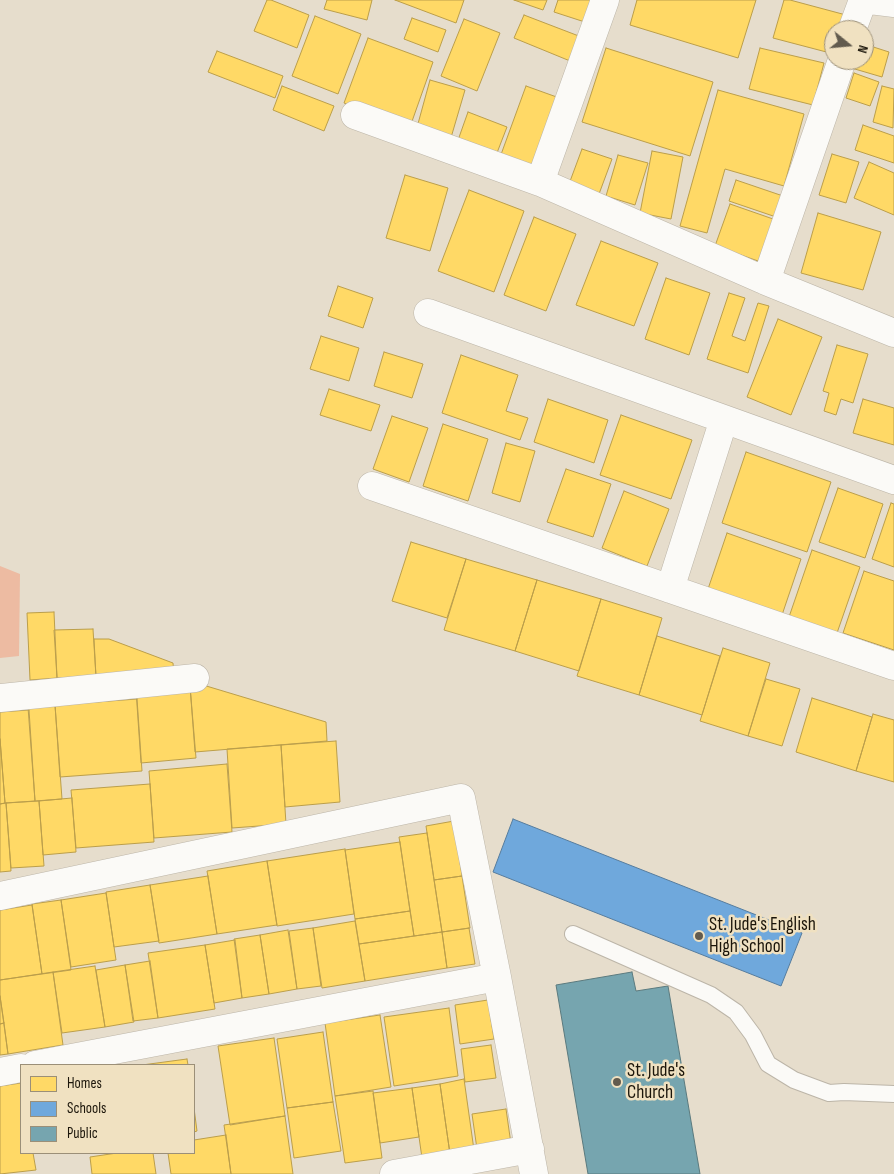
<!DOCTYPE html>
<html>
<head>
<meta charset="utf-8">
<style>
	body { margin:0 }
	#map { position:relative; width:894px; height:1174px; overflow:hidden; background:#e6ddcc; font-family:"Sofia Sans Condensed",sans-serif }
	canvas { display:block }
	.legend { position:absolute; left:20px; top:1064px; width:175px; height:90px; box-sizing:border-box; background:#f0e1c1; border:1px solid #9b8f78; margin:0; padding:6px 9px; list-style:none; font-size:15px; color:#1b150a }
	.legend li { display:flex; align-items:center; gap:10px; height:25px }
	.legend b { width:25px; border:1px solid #9b8f78 }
	.north { position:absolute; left:824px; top:20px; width:50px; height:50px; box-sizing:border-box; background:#f0e1c1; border:1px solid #9b8f78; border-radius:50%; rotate:107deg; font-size:14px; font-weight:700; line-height:20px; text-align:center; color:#1b150a }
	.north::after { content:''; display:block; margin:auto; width:18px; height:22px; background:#625b4e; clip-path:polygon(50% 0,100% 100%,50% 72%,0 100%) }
</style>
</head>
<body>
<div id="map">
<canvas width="894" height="1174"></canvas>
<ul class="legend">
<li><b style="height:14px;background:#ffd966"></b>Homes</li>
<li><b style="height:14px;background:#6fa8dc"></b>Schools</li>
<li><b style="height:14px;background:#76a5af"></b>Public</li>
</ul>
<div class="north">N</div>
</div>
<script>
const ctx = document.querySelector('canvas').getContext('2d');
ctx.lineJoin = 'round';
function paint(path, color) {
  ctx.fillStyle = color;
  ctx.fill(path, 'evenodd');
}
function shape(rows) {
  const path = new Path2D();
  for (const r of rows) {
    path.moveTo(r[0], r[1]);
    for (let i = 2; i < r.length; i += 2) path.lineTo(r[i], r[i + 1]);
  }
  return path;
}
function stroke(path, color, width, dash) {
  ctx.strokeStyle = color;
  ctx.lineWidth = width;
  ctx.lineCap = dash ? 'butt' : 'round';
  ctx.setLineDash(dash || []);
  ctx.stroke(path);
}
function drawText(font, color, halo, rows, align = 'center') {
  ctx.font = font + ' "Sofia Sans Condensed",sans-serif';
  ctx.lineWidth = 5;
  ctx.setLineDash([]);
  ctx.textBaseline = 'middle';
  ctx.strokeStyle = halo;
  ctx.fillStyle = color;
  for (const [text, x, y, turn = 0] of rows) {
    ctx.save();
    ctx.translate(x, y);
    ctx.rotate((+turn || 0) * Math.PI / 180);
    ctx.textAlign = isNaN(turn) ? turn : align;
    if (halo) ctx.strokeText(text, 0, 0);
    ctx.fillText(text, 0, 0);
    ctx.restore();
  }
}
const green = shape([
	[0,566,20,574,19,656,0,658]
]);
const homes = shape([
	[267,0,271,0,309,15,297,48,254,31,267,0],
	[327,0,372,0,367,20,324,9,327,0],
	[395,0,464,0,456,23,395,0],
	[514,0,547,0,543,10,514,0],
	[558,0,598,0,591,24,554,12,558,0],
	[637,0,756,0,738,58,630,25,637,0],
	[784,0,790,0,846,15,842,30,834,30,834,54,773,38,784,0],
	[524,15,584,38,575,63,514,38,524,15],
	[315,16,361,34,338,94,292,76,315,16],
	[412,18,446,30,438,52,404,39,412,18],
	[464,19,500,33,477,91,441,76,464,19],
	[368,38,433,62,410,127,344,103,368,38],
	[864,44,889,52,882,77,848,67,850,60,864,60,864,44],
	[606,48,713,82,690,156,582,122,606,48],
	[760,48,824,63,813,105,749,89,760,48],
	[217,51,283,76,275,98,208,72,217,51],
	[854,73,879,82,870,106,846,98,854,73],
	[430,80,465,90,450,141,416,131,430,80],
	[282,86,334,106,324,131,273,110,282,86],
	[526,86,565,100,537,175,499,160,526,86],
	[882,86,894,89,893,128,873,122,882,86],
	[718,90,804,114,784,186,725,169,707,233,680,226,718,90],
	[468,112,507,127,495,158,457,143,468,112],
	[863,125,894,136,894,163,855,150,863,125],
	[582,149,612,159,599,194,569,184,582,149],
	[652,151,683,157,671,219,640,213,652,151],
	[832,154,859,162,846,203,819,195,832,154],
	[618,155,648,163,635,205,606,196,618,155],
	[869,162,894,173,894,215,854,198,869,162],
	[405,175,448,188,430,251,386,238,405,175],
	[736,180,786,197,779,218,729,201,736,180],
	[469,190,524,211,494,292,438,271,469,190],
	[730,204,776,220,761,262,715,246,730,204],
	[818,213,881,232,863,290,801,273,818,213],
	[534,217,576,234,546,311,504,295,534,217],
	[601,241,658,263,634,326,576,305,601,241],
	[666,278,710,293,689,355,645,339,666,278],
	[338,286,373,298,363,328,328,316,338,286],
	[729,293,745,298,732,336,745,341,758,303,769,306,748,373,707,359,729,293],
	[778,319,822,337,791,415,747,397,778,319],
	[321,336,359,348,349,381,310,369,321,336],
	[837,345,868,354,853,403,841,399,836,415,824,411,829,393,823,391,837,345],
	[384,352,423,364,412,398,374,386,384,352],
	[461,355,518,375,506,411,528,418,520,440,442,413,461,355],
	[329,389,380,405,371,431,320,415,329,389],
	[548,399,608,420,594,463,534,442,548,399],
	[863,399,894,408,894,445,853,433,863,399],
	[621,415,692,440,671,499,600,475,621,415],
	[392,416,428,428,409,482,373,469,392,416],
	[443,424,488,439,468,501,423,486,443,424],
	[506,443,535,451,520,502,492,493,506,443],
	[746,452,831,482,807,552,722,523,746,452],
	[566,469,611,484,593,537,547,522,566,469],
	[838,488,883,504,865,558,819,542,838,488],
	[624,491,669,509,647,566,602,548,624,491],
	[891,503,894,504,894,567,872,559,891,503],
	[727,533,801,559,782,615,708,589,727,533],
	[411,542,466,559,447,618,392,601,411,542],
	[812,550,860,567,837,633,789,617,812,550],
	[466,559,537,580,515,651,444,630,466,559],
	[864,571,894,581,894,650,843,633,864,571],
	[537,580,601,599,579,671,515,651,537,580],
	[601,599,662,618,639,695,577,676,601,599],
	[54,612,57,678,30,680,27,613,54,612],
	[93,629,96,677,57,678,54,630,93,629],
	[657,636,720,656,702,715,639,695,657,636],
	[94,639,109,639,173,663,174,674,96,677,94,639],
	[723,648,770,663,748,736,700,721,723,648],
	[766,679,800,689,782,746,748,736,766,679],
	[203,685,326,722,327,741,195,752,190,686,203,685],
	[190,686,196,758,141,763,136,690,190,686],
	[812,698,872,717,856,771,796,752,812,698],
	[137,699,142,771,60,777,55,705,137,699],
	[55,705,62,799,35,801,28,707,55,705],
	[29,710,35,801,5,803,0,739,0,712,29,710],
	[873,714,894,720,894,782,856,771,873,714],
	[0,739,5,803,0,804,0,739],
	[336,741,340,802,285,807,281,745,336,741],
	[281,745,286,824,232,828,227,749,281,745],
	[227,764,232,832,154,838,149,771,227,764],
	[150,784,154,842,76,848,71,790,150,784],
	[72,798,76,852,43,855,39,801,72,798],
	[39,801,44,866,11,868,6,803,39,801],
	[6,803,11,871,0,872,0,804,6,803],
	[454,821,462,876,434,880,426,826,454,821],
	[427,833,442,932,414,936,399,837,427,833],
	[400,842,410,911,355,919,345,850,400,842],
	[345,849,354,914,277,926,267,861,345,849],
	[267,861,277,925,217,934,207,871,267,861],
	[208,876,217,934,159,943,150,885,208,876],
	[462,876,470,928,442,932,434,880,462,876],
	[150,885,159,941,114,947,106,892,150,885],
	[106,893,116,960,71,967,61,900,106,893],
	[61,900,71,970,42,974,32,904,61,900],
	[32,905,42,974,0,980,0,910,32,905],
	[410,911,414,936,359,944,355,919,410,911],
	[355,921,365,981,322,988,313,928,355,921],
	[313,928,321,986,297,989,289,931,313,928],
	[469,928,475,964,447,968,442,932,469,928],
	[288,930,297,989,269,994,260,935,288,930],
	[442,932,447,968,365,981,359,944,442,932],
	[260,935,269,994,242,998,234,939,260,935],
	[235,940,242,998,214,1003,205,945,235,940],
	[205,945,215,1009,158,1018,148,953,205,945],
	[150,961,158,1018,133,1021,125,965,150,961],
	[125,965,134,1022,105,1027,96,970,125,965],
	[95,966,105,1027,62,1033,53,972,95,966],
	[53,972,63,1045,8,1054,0,996,0,980,53,972],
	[0,996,4,1023,0,1024,0,996],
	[488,1000,494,1039,460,1044,455,1005,488,1000],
	[449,1008,458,1076,394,1086,384,1017,449,1008],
	[380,1015,391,1087,335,1096,325,1023,380,1015],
	[4,1023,8,1054,0,1055,0,1024,4,1023],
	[323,1032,333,1102,287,1108,277,1039,323,1032],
	[274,1038,285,1116,230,1125,218,1046,274,1038],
	[491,1045,496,1078,465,1082,461,1049,491,1045],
	[187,1059,188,1065,142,1065,187,1059],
	[464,1079,474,1150,450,1154,440,1084,464,1079],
	[21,1083,21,1153,33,1153,36,1170,0,1174,0,1086,21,1083],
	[440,1084,450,1154,422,1158,412,1088,440,1084],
	[412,1088,419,1137,380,1143,373,1093,412,1088],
	[373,1091,382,1158,345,1163,335,1096,373,1091],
	[333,1102,341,1151,294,1158,287,1108,333,1102],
	[194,1108,197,1131,194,1132,194,1108],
	[506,1109,511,1144,477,1149,472,1114,506,1109],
	[285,1116,293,1174,231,1174,224,1125,285,1116],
	[226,1135,231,1174,171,1174,168,1153,194,1153,194,1140,226,1135],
	[117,1153,153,1153,156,1174,92,1174,90,1157,117,1153]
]);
const schools = shape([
	[513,819,802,933,781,986,493,872,513,819]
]);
const public = shape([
	[632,972,636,991,668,986,700,1174,588,1174,556,985,632,972]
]);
const service = shape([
	[573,934,711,995,736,1012,753,1035,768,1064,794,1080,829,1093,844,1092,894,1094]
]);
const minor = shape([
	[870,0,894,3],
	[852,30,863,0],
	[355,115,540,182,766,281,894,333],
	[540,182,605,0],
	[766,281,842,60],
	[428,313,894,480],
	[372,486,894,666],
	[670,589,724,419],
	[0,698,195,678],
	[0,896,461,798,497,977,534,1174],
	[35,1065,497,977],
	[0,1072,21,1068],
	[394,1174,530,1149]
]);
const markers = [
	[699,936,5,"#625b4e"],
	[617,1082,5,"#625b4e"]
];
const poiNames = [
	["St. Jude's English",709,925],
	["High School",709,947],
	["St. Jude's",627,1071],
	["Church",627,1093]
];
paint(green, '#edbba2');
paint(homes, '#ffd966');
stroke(homes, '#bb9e4a', 1);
paint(schools, '#6fa8dc');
stroke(schools, '#567c9d', 1);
paint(public, '#76a5af');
stroke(public, '#5b7a7e', 1);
stroke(service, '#bcb5a8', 18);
stroke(minor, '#bcb5a8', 29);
stroke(service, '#fbfaf7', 16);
stroke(minor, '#fbfaf7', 28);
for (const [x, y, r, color] of markers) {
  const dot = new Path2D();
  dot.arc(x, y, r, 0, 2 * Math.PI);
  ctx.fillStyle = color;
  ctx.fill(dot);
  stroke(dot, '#f0e1c1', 2);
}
drawText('19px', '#1b150a', '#f0e1c1', poiNames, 'left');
</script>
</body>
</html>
